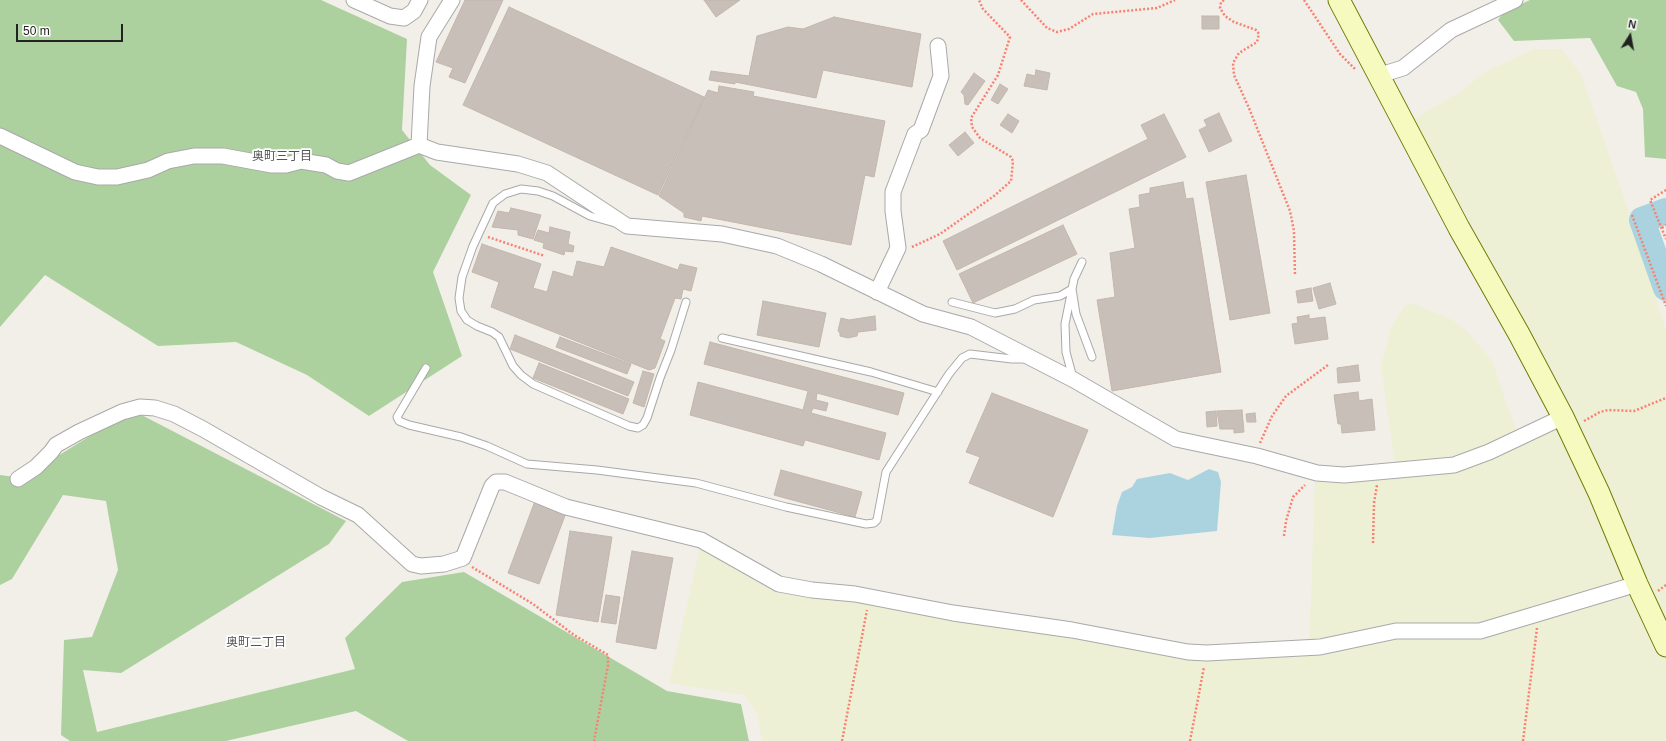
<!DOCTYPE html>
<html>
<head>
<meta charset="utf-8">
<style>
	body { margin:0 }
	#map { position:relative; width:1666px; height:741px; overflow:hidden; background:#f2efe9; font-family:Helvetica,sans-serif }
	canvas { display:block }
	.north { position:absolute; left:1610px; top:16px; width:40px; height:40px; -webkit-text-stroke:3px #fff; paint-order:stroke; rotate:11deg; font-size:11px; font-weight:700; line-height:16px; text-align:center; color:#222 }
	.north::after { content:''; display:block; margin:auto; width:14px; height:18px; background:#222; clip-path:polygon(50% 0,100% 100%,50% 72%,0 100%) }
	.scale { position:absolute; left:16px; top:24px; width:107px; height:18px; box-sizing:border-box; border:2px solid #222; border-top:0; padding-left:5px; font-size:12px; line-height:14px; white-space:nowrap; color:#222; -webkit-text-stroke:3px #fff; paint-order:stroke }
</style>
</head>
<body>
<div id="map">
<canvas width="1666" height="741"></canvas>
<div class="north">N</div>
<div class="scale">50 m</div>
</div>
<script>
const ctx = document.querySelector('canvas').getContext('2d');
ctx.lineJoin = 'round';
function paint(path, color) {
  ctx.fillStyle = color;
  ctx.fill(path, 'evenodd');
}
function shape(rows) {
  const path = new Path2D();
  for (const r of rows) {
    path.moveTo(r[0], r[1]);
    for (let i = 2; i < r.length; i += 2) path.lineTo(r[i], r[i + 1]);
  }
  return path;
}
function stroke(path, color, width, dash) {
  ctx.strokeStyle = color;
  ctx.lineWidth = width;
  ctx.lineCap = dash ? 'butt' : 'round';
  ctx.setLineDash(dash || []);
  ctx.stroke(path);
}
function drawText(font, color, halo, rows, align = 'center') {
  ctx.font = font + ' Helvetica,"Noto Sans JP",sans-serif';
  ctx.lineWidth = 3.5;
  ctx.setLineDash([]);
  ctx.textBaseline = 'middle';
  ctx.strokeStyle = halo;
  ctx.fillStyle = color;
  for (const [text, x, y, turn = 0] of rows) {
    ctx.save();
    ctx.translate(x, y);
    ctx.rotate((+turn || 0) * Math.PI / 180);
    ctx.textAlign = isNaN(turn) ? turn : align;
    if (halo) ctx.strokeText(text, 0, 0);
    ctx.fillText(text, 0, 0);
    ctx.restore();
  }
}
const farmland = shape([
	[1535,49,1562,49,1581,74,1626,203,1666,330,1666,741,762,741,757,714,744,695,669,683,700,547,730,566,759,581,1190,655,1309,650,1315,480,1399,473,1393,452,1381,366,1391,327,1405,305,1415,304,1453,320,1469,333,1492,361,1519,438,1574,411,1413,119,1458,93,1488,70]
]);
const forest = shape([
	[0,0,321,0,407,39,402,130,430,165,471,195,433,272,462,356,369,416,307,375,236,342,158,346,45,275,0,327],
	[1530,0,1666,0,1666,159,1645,157,1643,109,1636,92,1617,86,1590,38,1514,41,1498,20,1504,12],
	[132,410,346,521,329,544,121,673,83,670,97,732,355,669,345,638,402,582,464,572,667,691,741,704,749,741,408,741,356,711,226,741,70,741,61,735,64,640,92,637,118,570,106,501,63,495,12,579,0,585,0,475,22,478]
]);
const water = shape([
	[1209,469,1218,472,1221,482,1217,531,1150,538,1112,535,1117,506,1122,492,1132,487,1137,479,1170,473,1188,480]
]);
const river = shape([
	[1666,211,1642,220,1666,288]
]);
const building = shape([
	[465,0,503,0,465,83,449,77,453,68,436,62,465,0],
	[704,0,740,0,716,17,704,0],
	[509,7,704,97,658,195,463,105,509,7],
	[1202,16,1219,16,1219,29,1202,29,1202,16],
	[834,17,921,34,912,87,823,70,816,98,735,82,735,84,709,80,711,71,749,76,757,36,788,27,803,29,834,17],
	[1036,70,1050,73,1047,90,1024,86,1027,74,1035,76,1036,70],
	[974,73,985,81,968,105,965,104,964,95,961,92,974,73],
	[1000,84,1008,89,998,104,991,100,1000,84],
	[719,86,754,92,753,96,885,121,874,177,865,175,851,245,702,216,701,221,684,217,684,213,659,196,708,90,718,93,719,86],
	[1219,113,1232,141,1209,152,1199,130,1207,126,1204,120,1219,113],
	[1008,114,1019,121,1012,133,1000,125,1008,114],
	[1164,114,1186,157,957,270,943,241,1148,139,1141,125,1164,114],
	[965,132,974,143,958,156,949,145,965,132],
	[1246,175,1270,313,1230,320,1206,182,1246,175],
	[1183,182,1186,199,1193,198,1221,372,1112,391,1097,300,1115,297,1110,253,1135,248,1129,209,1140,207,1139,195,1150,193,1150,188,1183,182],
	[511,208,541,215,533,239,518,235,518,230,492,227,498,211,509,213,511,208],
	[1063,225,1077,254,973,303,959,274,1063,225],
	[550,227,570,232,568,244,574,246,573,252,565,251,564,255,543,248,544,243,534,240,538,230,549,233,550,227],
	[482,244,541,264,533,288,547,292,553,271,573,277,577,261,604,267,611,247,678,270,680,264,697,268,691,291,683,289,681,299,675,298,660,339,665,341,655,368,649,370,491,307,499,282,472,272,482,244],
	[1330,283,1336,304,1319,309,1313,288,1330,283],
	[1311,288,1313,301,1298,303,1296,291,1311,288],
	[763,301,826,313,819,347,757,335,763,301],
	[1309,315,1309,319,1325,317,1328,339,1295,344,1292,324,1298,323,1297,317,1309,315],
	[875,316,876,330,858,332,857,336,848,338,840,336,840,333,838,331,841,318,849,320,875,316],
	[515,335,634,382,628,396,510,349,515,335],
	[560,337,631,364,627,374,556,347,560,337],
	[710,342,904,393,898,415,817,393,816,400,828,403,826,411,813,408,811,413,886,433,879,460,805,440,803,446,690,415,698,382,803,410,808,391,704,364,710,342],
	[539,363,629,399,623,414,533,378,539,363],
	[1358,365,1360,381,1338,383,1337,368,1358,365],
	[643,371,654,374,644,407,633,403,643,371],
	[1358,392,1359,401,1372,399,1375,430,1342,433,1341,424,1338,424,1334,395,1358,392],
	[992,393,1088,430,1053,517,969,483,980,457,966,452,992,393],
	[1242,410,1244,432,1234,433,1234,429,1220,429,1217,411,1242,410],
	[1216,411,1217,426,1207,427,1206,412,1216,411],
	[1255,413,1256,422,1247,422,1246,414,1255,413],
	[781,470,862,492,855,517,774,495,781,470],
	[535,501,566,513,539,584,508,573,535,501],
	[570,531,612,537,598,622,556,615,570,531],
	[632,551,673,558,656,649,616,642,632,551],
	[606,595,620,597,616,624,601,622,606,595]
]);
const path = shape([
	[1021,0,1047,28,1057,32,1069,29,1093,14,1157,8,1175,0],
	[1224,0,1221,2,1220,8,1225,16,1234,22,1256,30,1259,34,1257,42,1239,53,1233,63,1234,75,1249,108,1290,211,1294,231,1295,276],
	[1304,0,1340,54,1356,70],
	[1666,190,1650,200,1666,239],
	[1632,215,1666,306],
	[1662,228,1666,225],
	[488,237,545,256],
	[912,247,940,234,994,196,1011,181,1013,161,1011,157,980,138,972,127,971,118,998,75,1010,37,983,9,979,0],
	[1584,421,1600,412,1608,410,1634,411,1666,398],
	[1260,443,1272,416,1286,396,1328,365],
	[1284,536,1286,521,1293,497,1305,485],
	[1373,543,1374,503,1377,485],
	[472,567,533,604,574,635,608,655,608,665,594,741],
	[1658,591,1666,585],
	[842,741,867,610],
	[1190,741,1204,667],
	[1523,741,1537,628]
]);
const lane = shape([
	[615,223,590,216,553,196,538,191,521,189,505,194,493,203,473,246,462,277,459,298,461,311,467,320,477,326,492,332,499,337,513,366,521,375,533,384,629,426,638,428,643,425,647,418,660,378,671,350,686,302],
	[952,302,995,313,1015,309,1034,300,1060,296,1072,289,1076,314,1092,357],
	[722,338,871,372,938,392],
	[426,368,397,417,399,421,409,425,461,437,487,446,527,464,597,470,696,483,786,507,866,524,874,523,877,520,886,472,949,374,962,358,970,354,1012,359,1026,359],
	[1073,378,1066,352,1065,324,1074,279,1082,262]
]);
const street = shape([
	[354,0,390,16,404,18,414,11,420,0],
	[1377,76,1403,68,1451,30,1515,0],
	[0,136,75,172,98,177,117,177,148,170,168,161,194,156,223,156,272,165,286,165,301,161,326,165,337,171,349,173,419,145,437,152,518,164,547,173,627,226,722,234,777,246,821,264,923,314,971,327,1074,380,1176,439,1257,456,1317,473,1344,475,1454,465,1489,452,1563,417],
	[419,145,422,86,429,37,452,0],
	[877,292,898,248,893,211,893,192,915,134,921,130,941,76,938,46],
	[18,479,36,467,51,452,56,445,79,432,122,412,140,407,155,408,174,414,203,429,321,497,358,515,412,564,421,566,444,564,463,558,492,486,496,482,505,482,566,507,701,540,779,584,812,590,855,594,953,613,1072,630,1188,652,1207,653,1320,647,1396,631,1480,631,1637,584]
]);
const secondary = shape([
	[1339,0,1459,228,1519,334,1563,417,1599,493,1637,584,1666,646]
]);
const neighbourhoodNames = [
	["奥町三丁目",282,157],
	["奥町二丁目",256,643]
];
paint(farmland, '#eef0d5');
paint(forest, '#add19e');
paint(water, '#aad3df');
stroke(river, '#aad3df', 26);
paint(building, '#c7bfb8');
stroke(building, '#c4b6ab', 1);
stroke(lane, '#a9a9a9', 9);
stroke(street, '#a9a9a9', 17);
stroke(secondary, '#707d05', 23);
stroke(path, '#fa8072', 2.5, [2, 2]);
stroke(lane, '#fff', 7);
stroke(street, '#fff', 15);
stroke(secondary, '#f7fabf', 21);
drawText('12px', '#555', '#fff', neighbourhoodNames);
</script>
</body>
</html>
